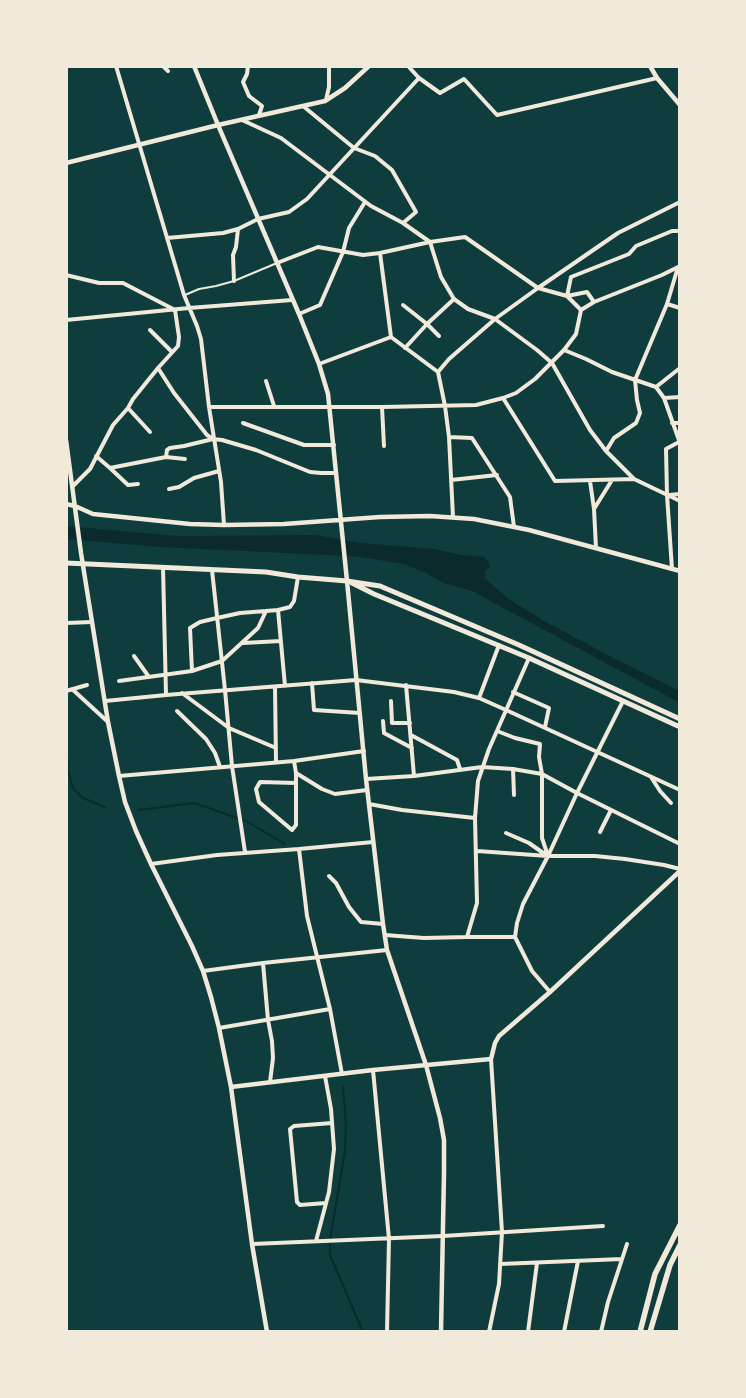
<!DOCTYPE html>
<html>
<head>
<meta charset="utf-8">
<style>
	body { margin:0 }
	#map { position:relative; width:746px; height:1398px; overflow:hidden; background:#0f3d3e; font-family:"Open Sans",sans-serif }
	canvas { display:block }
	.frame { position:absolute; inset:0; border:68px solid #f1e9da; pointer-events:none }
</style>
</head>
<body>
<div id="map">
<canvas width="746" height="1398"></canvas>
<div class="frame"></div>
</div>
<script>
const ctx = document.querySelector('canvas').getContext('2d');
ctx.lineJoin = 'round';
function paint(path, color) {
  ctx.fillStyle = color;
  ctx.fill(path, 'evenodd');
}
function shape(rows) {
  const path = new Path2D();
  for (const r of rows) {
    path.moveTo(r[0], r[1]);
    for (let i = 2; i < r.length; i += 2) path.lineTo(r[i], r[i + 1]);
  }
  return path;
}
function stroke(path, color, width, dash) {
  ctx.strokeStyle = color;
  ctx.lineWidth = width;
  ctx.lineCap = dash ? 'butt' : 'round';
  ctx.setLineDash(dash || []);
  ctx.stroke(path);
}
const water = shape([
	[66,526,178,536,316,535,361,543,435,549,461,555,485,557,490,566,485,572,485,578,507,598,544,621,617,660,680,691,680,703,472,591,444,583,428,574,404,564,360,557,328,555,161,547,66,539]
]);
const stream = shape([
	[66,734,68,771,73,788,83,798,105,807],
	[139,810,194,803,246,821,285,844],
	[343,1086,346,1125,345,1151,330,1240,330,1255,363,1332]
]);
const service = shape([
	[185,295,199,289,216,286,234,281,277,263]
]);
const minor = shape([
	[116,66,184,295,197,326,201,339,209,407,221,482,224,525],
	[163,66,168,71],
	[248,66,247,74,243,82,249,96,262,106,259,115],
	[408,66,419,78,440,93,464,79,497,115,657,78],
	[326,100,329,87,329,66],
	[303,106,354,148,375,156,392,170,416,212,403,223],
	[242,120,281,138,371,206,403,223,430,242,441,277,454,299,468,309,495,319,537,350,552,363,590,430,606,451,634,479,680,501],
	[167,238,223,233,238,229,258,219,289,212,307,199,419,78],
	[380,253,391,337],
	[277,263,318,247,363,255,380,253,430,242,465,237,538,288,567,296,587,292,594,302],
	[66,275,99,283,123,283,175,310,179,337,178,346,158,368,133,399,128,408,113,425,90,469,72,487],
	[234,281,233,255,236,247,238,229],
	[667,304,680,308],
	[403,305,427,324,439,336],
	[581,310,567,296,571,277,629,254,636,246,672,231,680,231],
	[299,314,320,305,343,252,349,228,365,202],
	[66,320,189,308,292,300],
	[150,330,172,352],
	[405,348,427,324,454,299],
	[564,350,586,359,612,372,656,387,664,398,680,443],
	[319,364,391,337,438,372],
	[158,368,174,393,207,435,213,439],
	[266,381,274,406],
	[656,387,680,368],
	[503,398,555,481,634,479],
	[664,398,680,397],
	[209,407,382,407,476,405,503,398,516,393,535,379,564,350,576,334,581,310,594,302,662,275,680,266],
	[382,407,384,446],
	[128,408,150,432],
	[243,423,304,445,334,445],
	[672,423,680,423],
	[449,437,472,438,510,497,514,527],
	[606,451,614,438,636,423,640,413,637,400,635,380,667,304,678,267],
	[96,456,110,468,166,457,167,450,170,448,184,446,213,439,222,440,256,450,310,472,321,473,336,473],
	[166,457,185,459],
	[110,468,128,485,138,484],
	[451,480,497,475],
	[590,481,594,509],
	[169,489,179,487,194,478,219,471],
	[669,495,680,494],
	[453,517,449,437,445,406,438,372,449,359,495,319,538,288,618,233,680,202],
	[596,548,594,509,612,480],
	[163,567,166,695],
	[672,569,667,495,666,449,679,442],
	[212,570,225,690,232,766,245,852],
	[66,623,92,622],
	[243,643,281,641],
	[134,656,149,677],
	[192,671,190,628,200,622,217,618,240,613,266,611],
	[119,681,192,671,222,661,258,628,266,611,278,610],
	[312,683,314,710,360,713],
	[406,685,414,776],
	[285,686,278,610,290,607,294,601,298,577],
	[275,687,276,762],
	[72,689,108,722],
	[66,691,87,685],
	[513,692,549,708,545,727],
	[182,693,229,728,276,748],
	[479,698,499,645],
	[105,701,166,695,356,680,454,692,479,698,506,710,680,790],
	[391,701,392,723,410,723],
	[177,711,206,739,215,753,220,767],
	[383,721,384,733,412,748],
	[497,731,515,738,540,744,539,757,542,774,542,838,548,856],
	[411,735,457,760,460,769],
	[294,761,296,773,296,825,292,830,259,802,256,789,260,782,296,783],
	[513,769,514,795],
	[296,773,322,789,335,794,367,790],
	[119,776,294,761,364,751],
	[651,777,660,791,671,803],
	[366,779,414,776,482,767,513,769,542,774,577,793,680,844],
	[369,804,402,810,475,818],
	[600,832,611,810],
	[506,833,529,843,546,855],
	[299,849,307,916,330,1009,342,1074],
	[477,851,548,856,595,856,625,859,664,865,680,869],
	[151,864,217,855,299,849,373,842],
	[329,876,336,883,349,907,361,922,383,924],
	[385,935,424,938,467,937,515,937],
	[467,937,477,903,475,818,478,781,489,749,529,658],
	[263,963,268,1020,272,1041,273,1058,270,1082],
	[203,971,263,963,387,950],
	[550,992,532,971,515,937,517,923,523,904,548,856,577,793,623,701],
	[219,1028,330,1009],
	[373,1070,389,1239,387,1332],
	[326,1203,300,1205,297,1202,290,1129,294,1126,332,1123],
	[316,1241,329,1192,334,1149,331,1109,325,1076],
	[252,1244,443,1236,603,1226],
	[500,1264,622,1259],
	[489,1332,499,1284,502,1232,491,1059],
	[528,1332,537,1263],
	[564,1332,578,1261],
	[601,1332,608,1302,627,1244]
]);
const tertiary = shape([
	[194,66,218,125,299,314,319,364,328,394,347,581,366,779,383,924,387,950,426,1065,440,1118,444,1140,444,1173,441,1332],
	[650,66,657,78,680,105],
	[66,163,218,125,325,101,345,88,369,66],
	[66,440,81,553,108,722,119,776,125,802,136,831,151,864,192,946,203,971,211,997,219,1028,231,1087,252,1244,267,1332],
	[66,504,75,506,93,514,190,524,224,525,284,524,380,517,430,516,474,519,529,530,680,571],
	[231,1087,373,1070,491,1059,495,1043,499,1036,550,992,680,871]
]);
const secondary = shape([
	[66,563,266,572,298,577,347,581,380,586,519,645,680,719],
	[352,583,374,594,529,658,680,727]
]);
const primary = shape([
	[640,1332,655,1274,680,1225],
	[650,1332,670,1265,680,1245]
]);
paint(water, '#0a2a2b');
stroke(stream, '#0a2a2b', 2);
stroke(service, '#f1e9da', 2);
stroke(minor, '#f1e9da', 4);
stroke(tertiary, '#f1e9da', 4.5);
stroke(secondary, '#f1e9da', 5);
stroke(primary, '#f1e9da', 5.5);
</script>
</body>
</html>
